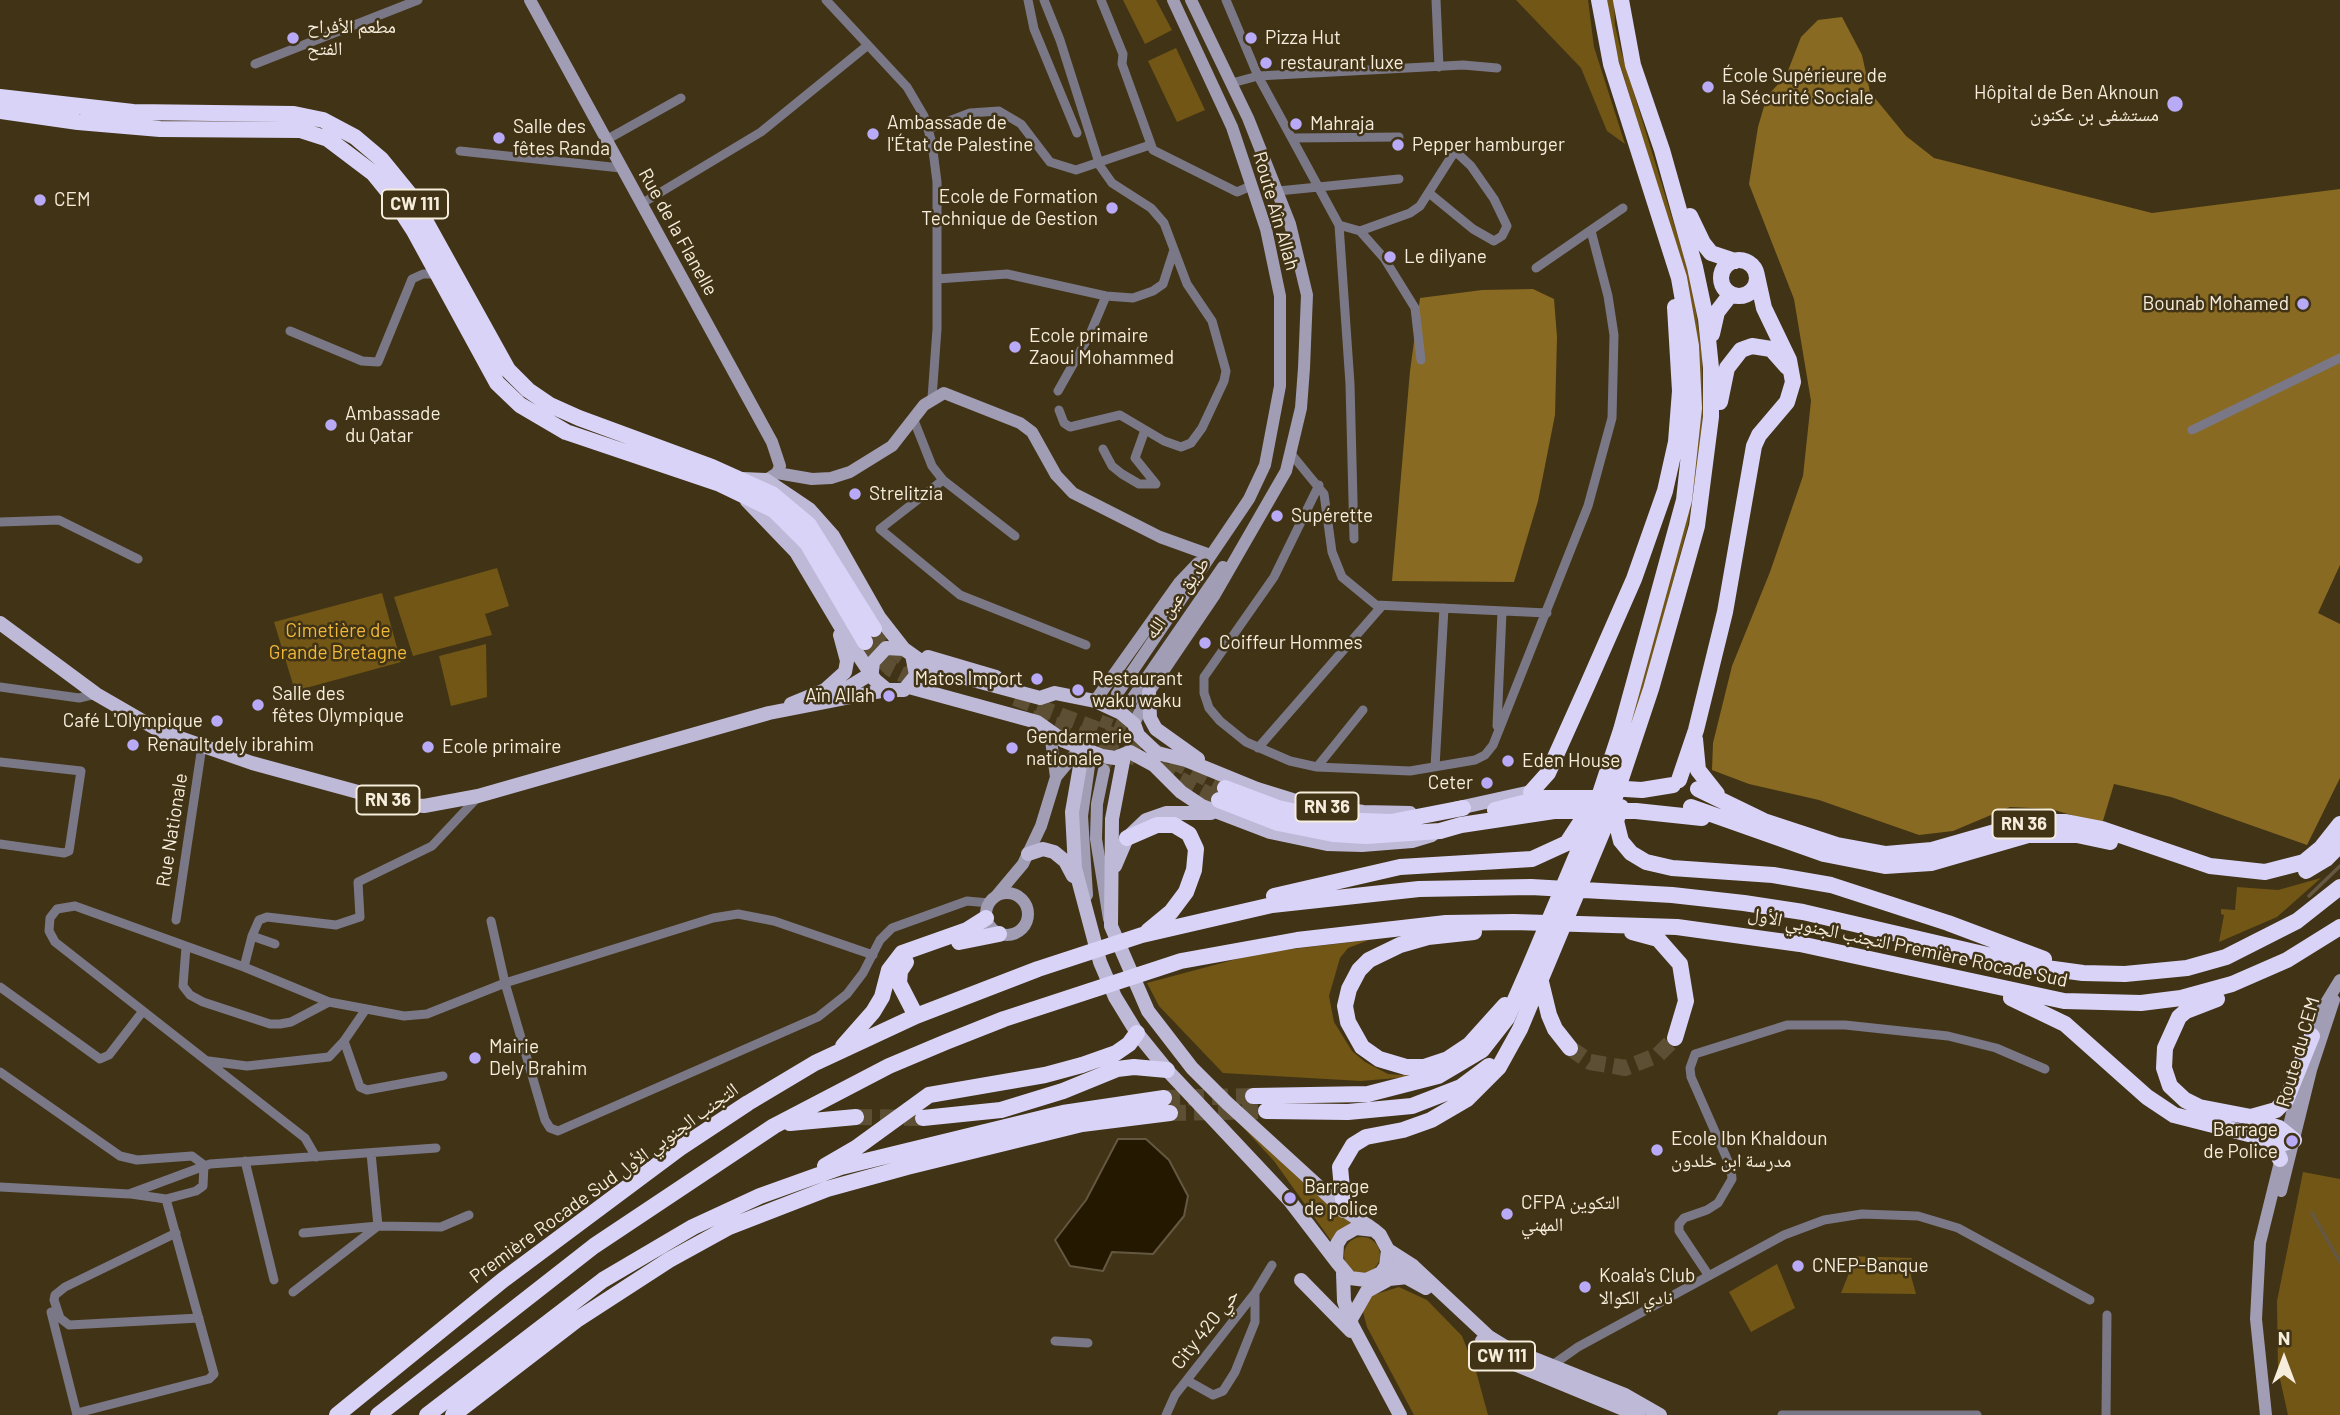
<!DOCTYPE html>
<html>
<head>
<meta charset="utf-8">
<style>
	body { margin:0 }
	#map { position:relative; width:2340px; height:1415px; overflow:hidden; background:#413315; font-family:Barlow,sans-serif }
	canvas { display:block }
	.north { position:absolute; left:2249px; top:1324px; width:70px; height:70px; -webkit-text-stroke:5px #413315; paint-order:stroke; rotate:0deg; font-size:19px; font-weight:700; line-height:28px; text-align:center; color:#f6eddc }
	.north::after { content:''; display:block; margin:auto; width:24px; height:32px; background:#f6eddc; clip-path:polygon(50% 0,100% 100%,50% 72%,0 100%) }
</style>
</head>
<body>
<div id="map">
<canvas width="2340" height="1415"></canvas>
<div class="north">N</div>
</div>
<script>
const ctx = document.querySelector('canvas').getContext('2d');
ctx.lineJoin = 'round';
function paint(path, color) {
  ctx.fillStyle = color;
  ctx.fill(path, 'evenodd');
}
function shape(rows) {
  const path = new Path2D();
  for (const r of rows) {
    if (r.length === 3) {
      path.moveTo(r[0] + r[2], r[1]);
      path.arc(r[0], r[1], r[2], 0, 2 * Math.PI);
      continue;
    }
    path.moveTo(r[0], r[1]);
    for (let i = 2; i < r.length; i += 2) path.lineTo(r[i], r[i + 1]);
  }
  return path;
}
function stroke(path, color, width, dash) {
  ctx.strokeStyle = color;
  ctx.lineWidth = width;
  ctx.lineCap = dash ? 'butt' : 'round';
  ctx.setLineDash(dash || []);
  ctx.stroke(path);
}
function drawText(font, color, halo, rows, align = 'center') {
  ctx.font = font + ' Barlow,"Noto Naskh Arabic",sans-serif';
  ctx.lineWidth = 5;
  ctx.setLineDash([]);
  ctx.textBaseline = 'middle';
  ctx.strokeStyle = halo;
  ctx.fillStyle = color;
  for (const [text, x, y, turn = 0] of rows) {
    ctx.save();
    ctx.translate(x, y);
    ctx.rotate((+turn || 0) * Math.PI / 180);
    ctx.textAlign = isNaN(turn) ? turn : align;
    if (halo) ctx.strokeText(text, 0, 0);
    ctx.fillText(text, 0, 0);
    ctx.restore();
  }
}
const green = shape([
	[1123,0,1156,0,1172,30,1145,44],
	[1516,0,1588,0,1594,47,1625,144,1607,131,1581,68],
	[1607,0,1614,0,1615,25,1621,51,1692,283,1702,355,1703,429,1688,525,1638,711,1535,969,1633,715,1685,518,1687,282,1613,42],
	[1176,48,1205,110,1177,122,1148,61],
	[497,568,509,606,485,614,492,635,413,656,394,597],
	[382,593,401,662,295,691,274,622],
	[486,644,487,697,451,706,439,656],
	[2321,878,2277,917,2219,942,2224,915,2221,914,2221,909,2235,910,2237,887,2278,890],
	[1369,940,1348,948,1340,958,1329,996,1334,1022,1352,1051,1365,1062,1388,1074,1420,1076,1361,1081,1223,1073,1159,1006,1147,983,1259,953],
	[1202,1083,1302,1178,1353,1225,1332,1242,1274,1161],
	[2303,1172,2340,1179,2340,1415,2288,1415,2278,1370,2277,1301],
	[1362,1255,18],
	[1845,1256,1912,1258,1911,1276,1916,1294,1841,1293,1849,1273],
	[1777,1264,1795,1308,1751,1332,1729,1292],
	[1399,1287,1427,1300,1462,1336,1476,1371,1488,1415,1414,1415,1367,1327,1362,1308,1373,1295]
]);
const forest = shape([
	[1842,17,1862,55,1870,92,1906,136,1934,158,2152,213,2340,189,2340,565,2318,613,2340,624,2340,778,2307,845,2171,797,2114,784,2102,824,2051,809,2010,807,1953,831,1919,835,1819,800,1749,784,1712,770,1713,743,1732,666,1770,572,1803,476,1811,401,1794,299,1749,184,1758,127,1767,96,1786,76,1801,37,1818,20],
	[1533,289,1554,299,1557,337,1555,415,1538,501,1514,582,1392,581,1410,371,1420,298,1482,290]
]);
const water = shape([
	[1118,1139,1146,1139,1169,1160,1188,1196,1184,1216,1153,1254,1112,1252,1103,1271,1070,1266,1055,1240,1086,1200,1118,1139]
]);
const stream = shape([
	[2309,896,2340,866],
	[2312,1213,2340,1262]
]);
const secondaryTunnel = shape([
	[1091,762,1117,694],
	[1105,766,1130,702]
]);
const highwayTunnel = shape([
	[874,629,901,656,923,671],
	[865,642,891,669,924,685],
	[1015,698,1154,751,1225,788],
	[1032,718,1064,727,1136,758],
	[1159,768,1219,800],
	[1570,1048,1590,1062,1625,1068,1658,1055,1675,1038],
	[1164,1098,1253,1096],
	[1170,1113,1266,1111],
	[856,1117,923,1118]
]);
const street = shape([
	[826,0,907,87,924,116,932,143,937,182,937,329,932,398],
	[1028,0,1034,29,1077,133],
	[1044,0,1060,40,1100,166,1112,183,1151,208,1164,223,1187,284,1212,321,1226,371,1224,381,1202,428,1191,443,1181,447,1164,441,1120,415,1070,427,1064,423,1059,410],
	[1101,0,1123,54,1122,64,1153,150,1237,192,1251,186],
	[1226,0,1258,76,1339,225,1360,231,1410,213,1420,206,1455,151,1471,166,1494,199,1507,226,1502,236,1494,241,1473,229,1429,193],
	[1436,0,1439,67],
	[255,64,418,0],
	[1232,83,1258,76,1463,65,1497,68],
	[928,129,970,113,999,111,1021,124,1050,162,1076,170,1150,145],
	[1292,138,1399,137],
	[606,140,681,98],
	[460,151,621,168],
	[1278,191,1399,179],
	[641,204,761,132,868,45],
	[1339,225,1350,384,1354,539],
	[1360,231,1384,258,1415,308,1421,360],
	[1536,268,1623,208],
	[937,279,1007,274,1106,296],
	[290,331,362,361,378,362,412,279,423,274,436,274],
	[1058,391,1090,334,1106,296,1133,298,1153,291,1163,284,1174,250],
	[913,418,932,466,943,480,1015,536],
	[2192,430,2340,358],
	[1103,449,1112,466,1122,474,1139,484,1156,484,1135,458,1145,430],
	[1292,455,1324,494,1332,552,1342,577,1376,605,1547,613],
	[943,480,880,529,960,595,1086,645],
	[1319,485,1274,577,1204,677,1204,693,1209,708,1220,721,1246,742,1290,761,1317,767,1410,771,1475,760,1485,755,1493,745,1588,506,1612,418,1614,335,1608,296,1591,231],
	[0,522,59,520,138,559],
	[0,687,79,698,96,694],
	[1497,726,1502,612],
	[1258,748,1381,607],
	[0,762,81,771,69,851,64,853,0,844],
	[1317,767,1363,710],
	[1435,767,1444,608],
	[176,920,202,746],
	[491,921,505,983,545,1120,550,1128,558,1131,818,1017,847,994,863,973,880,940,892,928,967,901,989,903],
	[252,936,275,944],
	[186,947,183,986,190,995,203,1002,270,1024,280,1024,291,1022,329,1002],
	[244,967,252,936,259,920,267,917,336,925,360,917,358,882,432,846,477,798],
	[0,987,100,1059,109,1055,143,1011],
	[344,1041,360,1087,367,1090,443,1076],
	[209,1061,247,1066,329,1057,344,1041,366,1009],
	[0,1072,120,1156,137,1160,192,1156,204,1165,203,1186,196,1191,166,1199,131,1194],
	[316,1157,305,1138,55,942,49,931,50,918,57,909,75,906,244,967,329,1002,404,1016,427,1014,505,983,713,918,738,914,774,921,873,955],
	[245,1161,274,1280],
	[0,1187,129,1194,210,1164,436,1148],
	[176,1233,65,1287,55,1295,54,1300,60,1318,69,1325,199,1318],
	[303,1233,378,1226,371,1153],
	[1709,1276,1679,1231,1679,1224,1684,1218,1707,1210,1718,1203,1732,1179,1731,1168,1691,1077,1690,1068,1695,1054,1787,1025,1845,1025,1948,1036,1996,1048,2045,1069],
	[293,1292,378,1226,441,1227,469,1215],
	[51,1312,77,1415],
	[1055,1341,1088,1343],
	[1551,1366,1578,1347,1784,1235,1824,1220,1862,1214,1918,1216,1958,1228,2090,1300],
	[1188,1381,1213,1395,1223,1391,1235,1372,1255,1322,1255,1293],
	[77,1413,209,1379,214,1374,166,1199],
	[1166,1415,1175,1395,1255,1293,1272,1265],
	[1782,1415,1977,1415],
	[2106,1415,2107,1315]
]);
const secondary = shape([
	[530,0,772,442,780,466,777,473,766,480],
	[777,473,812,479,831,478,850,472,892,446,924,405,944,393,1020,423,1032,432,1056,475,1073,493,1160,537,1210,555],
	[1117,694,1249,499,1265,465,1280,386,1280,296,1266,229,1232,127,1173,0],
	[1095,701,1179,583,1198,563],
	[1130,702,1223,567],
	[1134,724,1149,692,1214,596,1286,471,1301,408,1304,368,1307,295,1290,224,1248,118,1191,0],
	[1050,733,1056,777],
	[1104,770,1097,804,1096,839,1109,919],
	[1007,914,21],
	[997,895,1023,864,1041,826,1056,777,1080,748],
	[1087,895,1082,816,1089,766],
	[2309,1044,2321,1011,2340,980],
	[2281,1191,2311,1070,2334,1000],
	[2266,1415,2256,1319,2260,1243,2299,1085]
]);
const primary = shape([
	[742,479,766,480,809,509,833,536,879,617,904,649,932,669,1040,698,1055,693,1095,701,1121,713,1134,724,1138,735,1157,753,1186,760,1257,789,1299,802,1363,812,1410,813],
	[747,501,796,552,849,641,875,680,887,690],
	[0,623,96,694,160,731,252,763,402,804,424,806,478,796,769,713,887,690,904,690,916,675,912,655],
	[928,657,996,677],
	[872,671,873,662,886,648,904,649],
	[909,687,1037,722,1064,741,1102,756,1115,758,1130,752],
	[1149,692,1150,718,1156,729,1198,759],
	[836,695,872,673],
	[791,704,825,690,845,672,847,661,840,635],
	[1083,749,1072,812,1075,868,1100,962,1115,997,1137,1033,1167,1070,1290,1201,1336,1261],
	[1130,752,1154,765,1181,792,1202,806,1270,832,1327,844,1362,845,1412,841,1432,835],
	[1124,756,1112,819,1111,926,1148,1011,1192,1068,1227,1103,1344,1210,1367,1225,1374,1230,1380,1235,1388,1250,1386,1266,1381,1273,1366,1280,1350,1278,1336,1261,1337,1244,1342,1236,1356,1228,1374,1230],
	[1454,809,1531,792],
	[1028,854,1043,849,1054,852,1065,861,1073,876],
	[1115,866,1127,838,1146,820,1166,813,1211,813],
	[1388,1250,1413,1266,1489,1337,1507,1348,1625,1395,1660,1415],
	[1386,1266,1426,1288],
	[1343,1273,1344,1301,1352,1325,1400,1415],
	[1301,1280,1351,1331],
	[1351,1319,1367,1291,1389,1279,1408,1277],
	[1482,1341,1517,1365,1638,1415]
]);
const highway = shape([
	[0,97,133,112,294,114,323,120,355,137,381,159,412,197,508,370,528,390,550,405,579,418,712,467,772,494,809,525,874,629],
	[0,111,78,122,160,129,300,130,328,139,373,173,390,194,414,231,497,383,520,405,566,432,720,484,774,510,807,543,865,642],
	[1690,216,1703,243,1711,253,1735,261],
	[1739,278,18],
	[1712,334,1717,312,1731,294],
	[1720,402,1727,368,1741,350,1752,346,1771,349,1787,367],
	[1695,739,1698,770,1717,794],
	[1679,780,1696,730,1725,612,1754,446,1759,435,1787,402,1793,382,1789,360,1764,308,1757,276],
	[1225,788,1278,808,1334,820,1391,822,1463,808],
	[1609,788,1642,790,1673,785],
	[1698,789,1764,821,1837,845,1886,854,1932,850,2030,822,2066,822,2102,829,2210,866,2265,872,2304,862,2321,848,2340,824],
	[1531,792,1548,773,1587,686,1634,579,1665,491,1676,442,1680,391,1675,307],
	[1219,800,1278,823,1333,834,1366,836,1440,831,1461,825,1554,811,1636,811,1702,818],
	[1621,807,1616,821,1621,841,1631,853,1646,862,1672,868,1773,875,1831,885,1948,923,2044,959],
	[1691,807,1824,854,1885,866,1931,863,2028,835,2077,835,2110,842],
	[1495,810,1543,798,1608,798],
	[1127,838,1157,825,1174,825,1189,834,1196,849,1194,870,1186,892,1171,912,1148,931],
	[2306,871,2326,859,2340,845],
	[1274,896,1400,867,1532,859,1567,843,1584,817],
	[1474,932,1428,937,1400,945,1369,960,1359,970,1349,989,1345,1006,1348,1022,1362,1047,1379,1059,1406,1067,1424,1067,1448,1059,1469,1045,1505,1005],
	[1632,932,1658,939,1680,964,1686,1001,1675,1038],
	[959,942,999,934],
	[906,962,900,971,899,983,916,1016],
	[1541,982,1549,1015,1555,1029,1570,1048],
	[2011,998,2065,1024,2147,1097,2174,1115,2284,1143,2294,1140],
	[2217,999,2186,1011,2179,1017,2165,1048,2164,1068,2170,1086,2185,1100,2199,1107,2251,1117,2276,1110,2286,1100,2312,1036],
	[843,1046,873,1012,882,997,889,970,902,953,967,930,986,918],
	[1253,1096,1368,1094,1438,1076,1482,1050,1507,1018,1529,968,1591,821,1621,730,1684,500,1694,408,1691,346,1679,278,1611,64,1599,0],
	[1266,1111,1348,1112,1412,1106,1461,1087,1489,1066],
	[923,1118,1001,1110,1063,1091,1117,1069,1134,1067,1167,1070],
	[2252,1120,2279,1128,2294,1140],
	[790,1123,856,1117],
	[2265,1139,2273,1144,2280,1159],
	[825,1166,856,1148,929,1095,1045,1075,1082,1065,1116,1053,1129,1044,1137,1033],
	[1344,1210,1340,1167,1353,1145,1366,1137,1403,1130,1431,1120,1467,1099,1499,1067,1520,1029,1607,821,1651,689,1697,526,1711,417,1711,368,1706,319,1695,267,1662,150,1633,65,1621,0],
	[337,1415,503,1280,680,1148,748,1103,815,1063,916,1016,1038,969,1142,935,1272,905,1419,889,1531,887,1672,895,1744,903,1803,912,2039,967,2083,973,2125,974,2187,968,2226,957,2297,921,2340,887],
	[378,1415,594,1246,774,1126,889,1066,946,1042,1004,1019,1181,961,1297,940,1446,923,1514,922,1677,927,1800,944,2064,1001,2141,1003,2181,998,2232,984,2287,960,2340,927],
	[427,1415,603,1280,693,1227,760,1196,841,1167,1063,1113,1164,1098],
	[453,1415,578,1319,669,1260,729,1227,827,1189,907,1167,1082,1124,1170,1113]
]);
const markers = [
	[293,38,7,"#b9aaf7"],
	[1251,38,7,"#b9aaf7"],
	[1266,63,7,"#b9aaf7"],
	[1708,87,7,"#b9aaf7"],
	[2175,104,9,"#b9aaf7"],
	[1296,124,7,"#b9aaf7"],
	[873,134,7,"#b9aaf7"],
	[499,138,7,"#b9aaf7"],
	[1398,145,7,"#b9aaf7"],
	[40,200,7,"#b9aaf7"],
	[1112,208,7,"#b9aaf7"],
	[1390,257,7,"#b9aaf7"],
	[2303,304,7,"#b9aaf7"],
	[1015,347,7,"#b9aaf7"],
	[331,425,7,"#b9aaf7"],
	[855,494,7,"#b9aaf7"],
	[1277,516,7,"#b9aaf7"],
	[1205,643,7,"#b9aaf7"],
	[1037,679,7,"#b9aaf7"],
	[1078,690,7,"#b9aaf7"],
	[889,696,7,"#b9aaf7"],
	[258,705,7,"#b9aaf7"],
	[217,721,7,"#b9aaf7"],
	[133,745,7,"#b9aaf7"],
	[428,747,7,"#b9aaf7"],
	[1012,748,7,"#b9aaf7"],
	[1508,761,7,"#b9aaf7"],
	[1487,783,7,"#b9aaf7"],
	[475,1058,7,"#b9aaf7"],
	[2292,1141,7,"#b9aaf7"],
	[1657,1150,7,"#b9aaf7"],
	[1290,1198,7,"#b9aaf7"],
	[1507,1214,7,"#b9aaf7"],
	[1798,1266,7,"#b9aaf7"],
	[1585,1287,7,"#b9aaf7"]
];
const shields = [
	[415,204,66],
	[388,800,63],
	[1327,807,63],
	[2024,824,63],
	[1502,1356,66]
];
const shieldNames = [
	["CW 111",415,204],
	["RN 36",388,800],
	["RN 36",1327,807],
	["RN 36",2024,824],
	["CW 111",1502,1356]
];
const poiNames = [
	["مطعم الأفراح",307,27],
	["الفتح",307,49],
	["Pizza Hut",1265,38],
	["restaurant luxe",1280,63],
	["École Supérieure de",1722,76],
	["la Sécurité Sociale",1722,98],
	["Hôpital de Ben Aknoun",2159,93,"right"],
	["مستشفى بن عكنون",2159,115,"right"],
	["Ambassade de",887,123],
	["l'État de Palestine",887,145],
	["Mahraja",1310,124],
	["Salle des",513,127],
	["fêtes Randa",513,149],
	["Pepper hamburger",1412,145],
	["Ecole de Formation",1098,197,"right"],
	["Technique de Gestion",1098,219,"right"],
	["CEM",54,200],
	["Le dilyane",1404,257],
	["Bounab Mohamed",2289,304,"right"],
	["Ecole primaire",1029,336],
	["Zaoui Mohammed",1029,358],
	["Ambassade",345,414],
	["du Qatar",345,436],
	["Strelitzia",869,494],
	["Supérette",1291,516],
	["Coiffeur Hommes",1219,643],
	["Matos Import",1023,679,"right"],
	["Restaurant",1092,679],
	["waku waku",1092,701],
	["Salle des",272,694],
	["fêtes Olympique",272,716],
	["Aïn Allah",875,696,"right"],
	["Café L'Olympique",203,721,"right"],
	["Gendarmerie",1026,737],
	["nationale",1026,759],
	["Renault dely ibrahim",147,745],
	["Ecole primaire",442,747],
	["Eden House",1522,761],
	["Ceter",1473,783,"right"],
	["Mairie",489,1047],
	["Dely Brahim",489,1069],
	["Barrage",2278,1130,"right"],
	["de Police",2278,1152,"right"],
	["Ecole Ibn Khaldoun",1671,1139],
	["مدرسة ابن خلدون",1671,1161],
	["Barrage",1304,1187],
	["de police",1304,1209],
	["CFPA التكوين",1521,1203],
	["المهني",1521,1225],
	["CNEP-Banque",1812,1266],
	["Koala's Club",1599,1276],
	["نادي الكوالا",1599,1298]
];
const streetNames = [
	["Route Aîn Allah",1276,211,74],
	["Rue de la Flanelle",678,232,61],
	["طريق عين الله",1177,598,-54],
	["Rue Nationale",172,830,-81],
	["التجنب الجنوبي الأول Première Rocade Sud",1908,947,12],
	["Route du CEM",2298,1052,-74],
	["Première Rocade Sud التجنب الجنوبي الأول",604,1183,-36],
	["City 420 حي",1205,1329,-52]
];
const parkNames = [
	["Cimetière de",338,631],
	["Grande Bretagne",338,653]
];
paint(green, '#725616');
paint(forest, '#896a22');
paint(water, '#251800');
stroke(water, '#645842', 2);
stroke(stream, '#645842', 3.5);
stroke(secondaryTunnel, '#5c4f33', 12, [12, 6]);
stroke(highwayTunnel, '#5c4f33', 16, [16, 8]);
stroke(street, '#7a7886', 9);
stroke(secondary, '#a09db4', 12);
stroke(primary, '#beb9d7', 14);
stroke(highway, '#d9d3f7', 16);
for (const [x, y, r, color] of markers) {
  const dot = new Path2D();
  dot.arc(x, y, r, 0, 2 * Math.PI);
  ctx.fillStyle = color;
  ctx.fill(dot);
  stroke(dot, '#413315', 2.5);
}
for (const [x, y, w] of shields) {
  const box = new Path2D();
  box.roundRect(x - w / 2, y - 14.5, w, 29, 5);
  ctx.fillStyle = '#413315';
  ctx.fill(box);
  stroke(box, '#f6eddc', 2);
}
drawText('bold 18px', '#f6eddc', null, shieldNames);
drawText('19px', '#f6eddc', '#413315', poiNames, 'left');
drawText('19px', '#f6eddc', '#413315', streetNames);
drawText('19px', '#f1b939', '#413315', parkNames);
</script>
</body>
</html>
